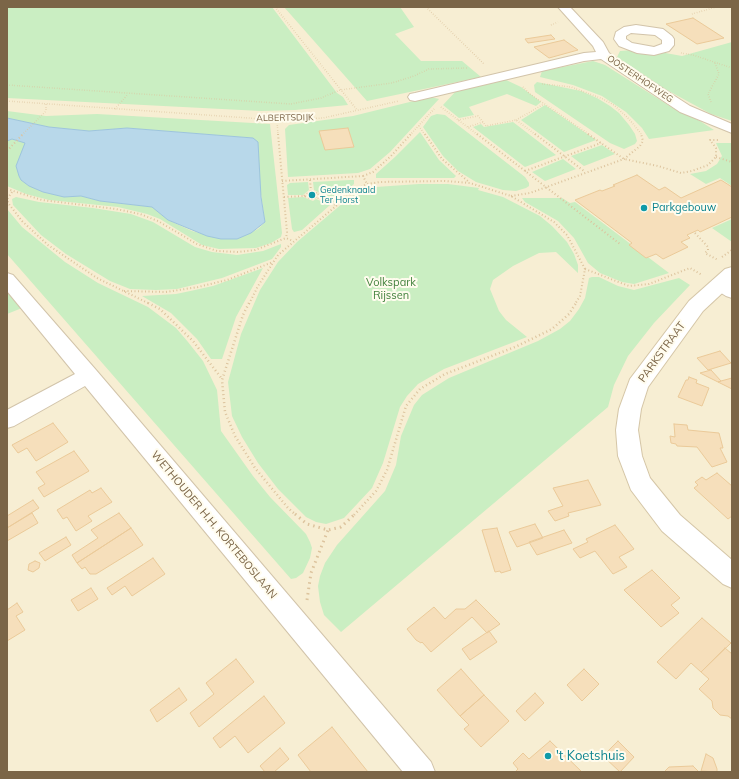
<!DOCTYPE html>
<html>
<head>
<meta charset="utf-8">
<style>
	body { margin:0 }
	#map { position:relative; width:739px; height:779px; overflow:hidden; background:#fefae6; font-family:Mulish,sans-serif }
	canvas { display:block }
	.frame { position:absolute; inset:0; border:8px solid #7b6547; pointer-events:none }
</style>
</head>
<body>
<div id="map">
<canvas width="739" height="779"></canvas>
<div class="frame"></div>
</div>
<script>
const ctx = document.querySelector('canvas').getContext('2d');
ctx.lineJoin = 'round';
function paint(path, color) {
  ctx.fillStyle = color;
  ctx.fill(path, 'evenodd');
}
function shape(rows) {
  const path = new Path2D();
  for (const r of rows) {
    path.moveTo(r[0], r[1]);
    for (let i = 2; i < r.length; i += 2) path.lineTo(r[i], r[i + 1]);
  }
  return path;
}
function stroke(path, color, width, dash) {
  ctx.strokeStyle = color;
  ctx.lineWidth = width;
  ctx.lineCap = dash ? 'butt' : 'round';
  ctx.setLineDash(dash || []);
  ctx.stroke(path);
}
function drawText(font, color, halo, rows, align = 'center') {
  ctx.font = font + ' Mulish,sans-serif';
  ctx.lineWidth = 4;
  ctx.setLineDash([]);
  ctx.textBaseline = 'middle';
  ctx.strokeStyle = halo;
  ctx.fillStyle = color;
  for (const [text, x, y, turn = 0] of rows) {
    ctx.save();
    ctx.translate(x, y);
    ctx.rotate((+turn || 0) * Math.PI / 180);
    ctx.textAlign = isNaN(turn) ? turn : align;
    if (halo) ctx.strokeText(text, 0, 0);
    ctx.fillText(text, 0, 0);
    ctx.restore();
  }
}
const residential = shape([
	[7,7,732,7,732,772,7,772]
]);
const green = shape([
	[7,7,272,7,337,93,343,97,348,105,295,110,261,111,7,98],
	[284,7,400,7,414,27,395,34,421,61,462,61,481,77,367,101],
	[732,42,732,121,711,114,665,89,617,57,620,51,633,50,660,52,682,56],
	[593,61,605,65,676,110,700,121,714,130,649,139,642,128,626,112,602,96,573,85,540,77,542,71],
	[504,79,521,87,541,102,536,106,507,94,469,107,474,115,459,118,443,105,456,91],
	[537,82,581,91,597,98,610,106,619,113,629,125,635,134,637,141,635,144,624,149,610,143,535,92,534,85],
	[430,97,439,99,390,152,370,169,358,173,288,177,285,129,289,125,353,116],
	[545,105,596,140,564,152,521,120],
	[7,111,46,116,97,114,270,124,282,233,281,237,271,243,256,248,219,249,202,245,160,219,147,214,118,207,49,200,26,194,7,186,7,141,12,139,22,140,25,142,25,146,16,166,21,180,29,186,43,192,64,197,81,196,100,201,152,207,168,220,192,231,221,239,237,239,258,229,265,222,253,138,127,128,89,131,49,127,7,118],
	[437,114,445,115,525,177,529,183,529,186,526,188,516,191,503,190,476,182,458,171,443,156,423,127,431,116],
	[513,122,556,155,525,167,473,127,481,124,484,127],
	[420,132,439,160,456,176,454,178,376,178,376,174,395,157],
	[716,143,732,143,732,186,720,178,706,184,690,174,706,171,717,164,722,156],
	[602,145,615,154,584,166,571,156],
	[563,159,576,169,545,181,532,172],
	[350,180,354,180,354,184,334,202,319,196,322,194,314,190,313,182],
	[308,182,309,190,303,195,288,195,287,185,290,183],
	[419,184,448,184,479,188,478,190,503,197,540,216,552,226,567,242,574,254,578,265,578,273,556,252,539,253,513,266,493,280,490,289,499,311,506,320,527,337,444,369,418,384,407,396,400,407,383,463,372,488,344,518,326,524,316,522,306,517,278,489,258,463,242,437,232,416,228,382,241,334,260,290,278,262,297,242,350,197,365,190,376,187],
	[16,197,39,202,93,208,131,214,153,222,195,247,212,252,237,255,263,251,281,244,281,247,272,259,222,278,177,289,156,290,130,289,110,281,66,254,41,235,13,205,12,199],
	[303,197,313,201,316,199,330,205,302,230,294,232,292,229,288,198],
	[522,198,562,198,570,203,575,202,669,273,634,284,622,282,600,273,588,263,574,238,558,221,525,202],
	[7,209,22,227,65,262,98,283,148,307,176,328,188,342,203,361,217,390,221,431,253,476,270,497,306,534,310,542,312,548,310,558,303,573,296,578,291,579,7,254],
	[732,219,732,242,712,228],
	[263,268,236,317,222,359,211,359,197,339,171,313,142,296,176,294,195,290,213,286],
	[592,277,599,277,618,286,634,290,679,278,690,285,654,323,628,356,614,385,608,407,341,632,324,615,320,602,318,586,320,576,325,563,337,545,385,491,396,465,401,436,414,405,422,395,449,378,538,341,560,329,570,321,579,309,585,298,589,278],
	[7,290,22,308,7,314]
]);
const water = shape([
	[7,118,49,127,89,131,127,128,253,138,258,142,261,197,265,222,251,233,237,239,221,239,207,236,168,220,152,207,100,201,81,196,64,197,43,192,29,186,21,180,19,176,16,166,25,143,12,139,7,141,7,118]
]);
const building = shape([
	[693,18,724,38,697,44,666,24,693,18],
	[551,35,555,39,528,43,525,39,551,35],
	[564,40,578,50,549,58,534,47,564,40],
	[348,128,354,147,325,150,319,131,348,128],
	[637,175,659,190,665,187,681,198,721,180,732,187,732,217,700,232,698,230,687,235,690,238,681,242,688,247,663,259,656,254,646,258,629,245,632,243,575,200,600,190,602,191,615,186,613,185,637,175],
	[720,351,731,363,708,370,697,358,720,351],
	[711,370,721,381,718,382,700,373,711,370],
	[689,377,697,380,696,383,709,388,702,406,678,397,686,380,688,380,689,377],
	[732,378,732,389,718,382,721,381,732,378],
	[53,423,68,442,36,461,27,448,18,453,12,445,53,423],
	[674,424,687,425,688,430,719,433,723,448,720,448,727,462,712,467,697,447,677,446,676,444,671,443,670,436,675,437,674,424],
	[74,451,89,471,44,497,38,488,45,484,36,472,74,451],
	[717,473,732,486,732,516,728,519,694,488,698,485,695,482,702,477,706,480,717,473],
	[588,480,601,505,568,513,569,516,555,521,548,511,563,506,553,488,588,480],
	[101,488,112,502,88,516,92,521,76,531,67,517,63,519,57,510,90,490,92,493,101,488],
	[33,500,39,508,7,528,7,516,33,500],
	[32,513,38,523,7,541,7,528,32,513],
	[119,513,131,528,77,563,72,555,98,538,91,530,119,513],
	[535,524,543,538,517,547,509,532,535,524],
	[615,525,634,549,619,557,627,567,613,574,595,551,580,558,573,549,588,542,586,539,615,525],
	[131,528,143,545,96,574,90,574,85,567,82,569,77,563,131,528],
	[497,528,511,570,501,573,500,571,495,572,482,530,497,528],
	[564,530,572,543,537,555,529,542,564,530],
	[66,537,71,545,45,561,39,553,66,537],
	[153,558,165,574,132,596,125,586,112,595,107,588,153,558],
	[35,561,40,563,39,568,33,572,28,570,29,564,35,561],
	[652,570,680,598,671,605,679,613,661,627,624,590,652,570],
	[91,588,98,599,78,611,71,600,91,588],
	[476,600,500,624,487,633,472,617,431,652,422,642,421,643,416,640,407,629,434,607,445,619,456,609,465,609,476,600],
	[17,603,23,612,16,616,25,630,7,641,7,610,17,603],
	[702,618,731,643,701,672,691,663,676,679,657,662,702,618],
	[489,631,497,642,470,660,462,649,489,631],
	[725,648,732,654,732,719,728,716,720,715,713,708,712,701,699,689,709,679,701,672,725,648],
	[236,659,254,682,199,727,190,713,214,694,206,683,236,659],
	[461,669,484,695,460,716,437,690,461,669],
	[584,669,599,684,582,701,567,685,584,669],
	[179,688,187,700,157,722,150,710,179,688],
	[535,693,544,703,525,721,516,711,535,693],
	[484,695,509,721,481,747,464,729,469,725,460,716,484,695],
	[264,696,285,723,248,753,235,736,220,748,213,738,264,696],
	[332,727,368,772,311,772,298,755,332,727],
	[550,741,582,772,515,772,518,769,513,763,523,753,529,759,550,741],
	[618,741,634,757,620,772,603,756,618,741],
	[280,748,289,759,274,772,265,772,260,766,280,748],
	[706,754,713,758,717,769,717,772,701,771,706,754],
	[693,766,699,772,664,772,669,767,693,766]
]);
const pathFar3 = shape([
	[275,7,357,110],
	[426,7,484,64],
	[692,14,716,7],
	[551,25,558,22],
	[681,53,693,55,732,68],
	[542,84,571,87,603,99,614,105,629,119,642,135],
	[7,85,291,104,321,98,340,90,392,83,414,76,429,69,467,68],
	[523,87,530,94,590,135],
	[7,101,277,120,323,118,399,101],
	[711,102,708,94,719,74,715,63],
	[441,107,478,135],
	[115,109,128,94],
	[277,120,278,135],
	[458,120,478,116,483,122],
	[516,120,544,104],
	[419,126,425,135],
	[468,127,483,122,486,126,516,120,536,135],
	[22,135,46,111,46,103],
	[410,135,435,108]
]);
const pathFar2 = shape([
	[278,134,287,232,286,238],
	[425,134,442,159,469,182],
	[477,134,620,244],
	[535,134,584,171],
	[588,134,624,159,658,166,681,173,692,171,708,165,716,157,716,148,710,140,718,140],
	[7,151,23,134],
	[716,157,732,162],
	[525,171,601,143],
	[363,176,373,172,391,156,411,134],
	[310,180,311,191],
	[282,181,363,176,367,184],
	[7,189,42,200,116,209,140,214,158,221,197,244,217,251,238,252,255,250,286,238,293,241],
	[12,192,8,198,8,203,22,221,48,245,97,278,150,304],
	[304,196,311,191,319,194,316,197],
	[511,196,530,193,624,159,640,146,643,141,641,134],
	[284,197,304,196,312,199,316,197,336,205],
	[695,233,708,247,708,250,705,253,718,260],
	[722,257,732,250],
	[585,269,629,286,649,284,690,268,702,275],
	[124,291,166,292,198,287,227,280,273,262],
	[249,304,258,286,278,255,355,190,367,184,380,182,445,181,470,183,511,196,554,222,567,235,585,269,580,296,575,304]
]);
const pathFar1 = shape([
	[148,303,160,309,193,341,222,379],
	[249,303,243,315,222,380,225,412,235,436,255,468,288,508,296,515],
	[354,515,376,491,387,470,406,406,420,389,445,374,515,347,552,329,569,314,576,303]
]);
const path = shape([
	[295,514,307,524,328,530,341,527,355,514],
	[307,600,311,573,328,530]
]);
const minor = shape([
	[558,7,570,7,603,42,609,53,616,58,690,106,732,124,732,133,680,112,601,59,584,61,415,101,410,100,408,97,410,94,415,93,584,53,596,52,593,46,558,7],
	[636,25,663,29,672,36,674,39,674,45,669,51,654,55,637,53,619,46,614,39,616,32,624,27,636,25],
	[631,33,655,35,662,40,662,44,654,47,632,43,626,39,626,36,631,33],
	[7,273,13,275,96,370,431,762,435,772,403,772,85,386,14,426,7,428,7,410,75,374,7,291,7,273],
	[719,278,732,284,732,298,726,296,713,288,710,284,713,280,719,278]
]);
const secondary = shape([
	[732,267,732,284,703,311,648,387,641,409,638,430,642,456,650,478,680,515,732,560,732,588,723,584,662,531,631,490,618,456,616,430,619,409,630,379,689,301,725,269,732,267]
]);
const markers = [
	[312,195,4,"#0f9aa8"],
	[644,208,4,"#0f9aa8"],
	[548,756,4,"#0f9aa8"]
];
const farStreetnames = [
	["OOSTERHOFWEG",640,79,34],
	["ALBERTSDIJK",285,118,-1]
];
const farCulturenames = [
	["Gedenknaald",320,190],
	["Ter Horst",320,200]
];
const cultureNames = [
	["Parkgebouw",652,208]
];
const parkNames = [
	["Volkspark",391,283],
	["Rijssen",391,296]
];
const streetNames = [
	["PARKSTRAAT",662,352,-54],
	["WETHOUDER H.H. KORTEBOSLAAN",214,525,50]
];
const nearCulturenames = [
	["'t Koetshuis",556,756]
];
paint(residential, '#f7eed3');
paint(green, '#caeec2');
paint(water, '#b8d8ea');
stroke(water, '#9dc5dd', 1);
paint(building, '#f6dfbb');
stroke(building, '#ebca99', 1);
stroke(minor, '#d2c4aa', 2);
stroke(secondary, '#d5c6a7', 2);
stroke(pathFar3, '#dcc39d', 1.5, [0.5, 2]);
stroke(pathFar2, '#dcc39d', 2, [1, 2.5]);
stroke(pathFar1, '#dcc39d', 2.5, [1, 3]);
stroke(path, '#dcc39d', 3, [1.5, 4]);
paint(minor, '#fff');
paint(secondary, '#fff');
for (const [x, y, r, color] of markers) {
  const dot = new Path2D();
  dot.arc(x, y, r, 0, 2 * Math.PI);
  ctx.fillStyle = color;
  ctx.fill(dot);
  stroke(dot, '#fffcee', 1.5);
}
drawText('9px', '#7b6547', '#fffcee', farStreetnames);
drawText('9px', '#0d838f', '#fffcee', farCulturenames, 'left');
drawText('11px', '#0d838f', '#fffcee', cultureNames, 'left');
drawText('11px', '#43823e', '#fffcee', parkNames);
drawText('11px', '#7b6547', '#fffcee', streetNames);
drawText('13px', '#0d838f', '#fffcee', nearCulturenames, 'left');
</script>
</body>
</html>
